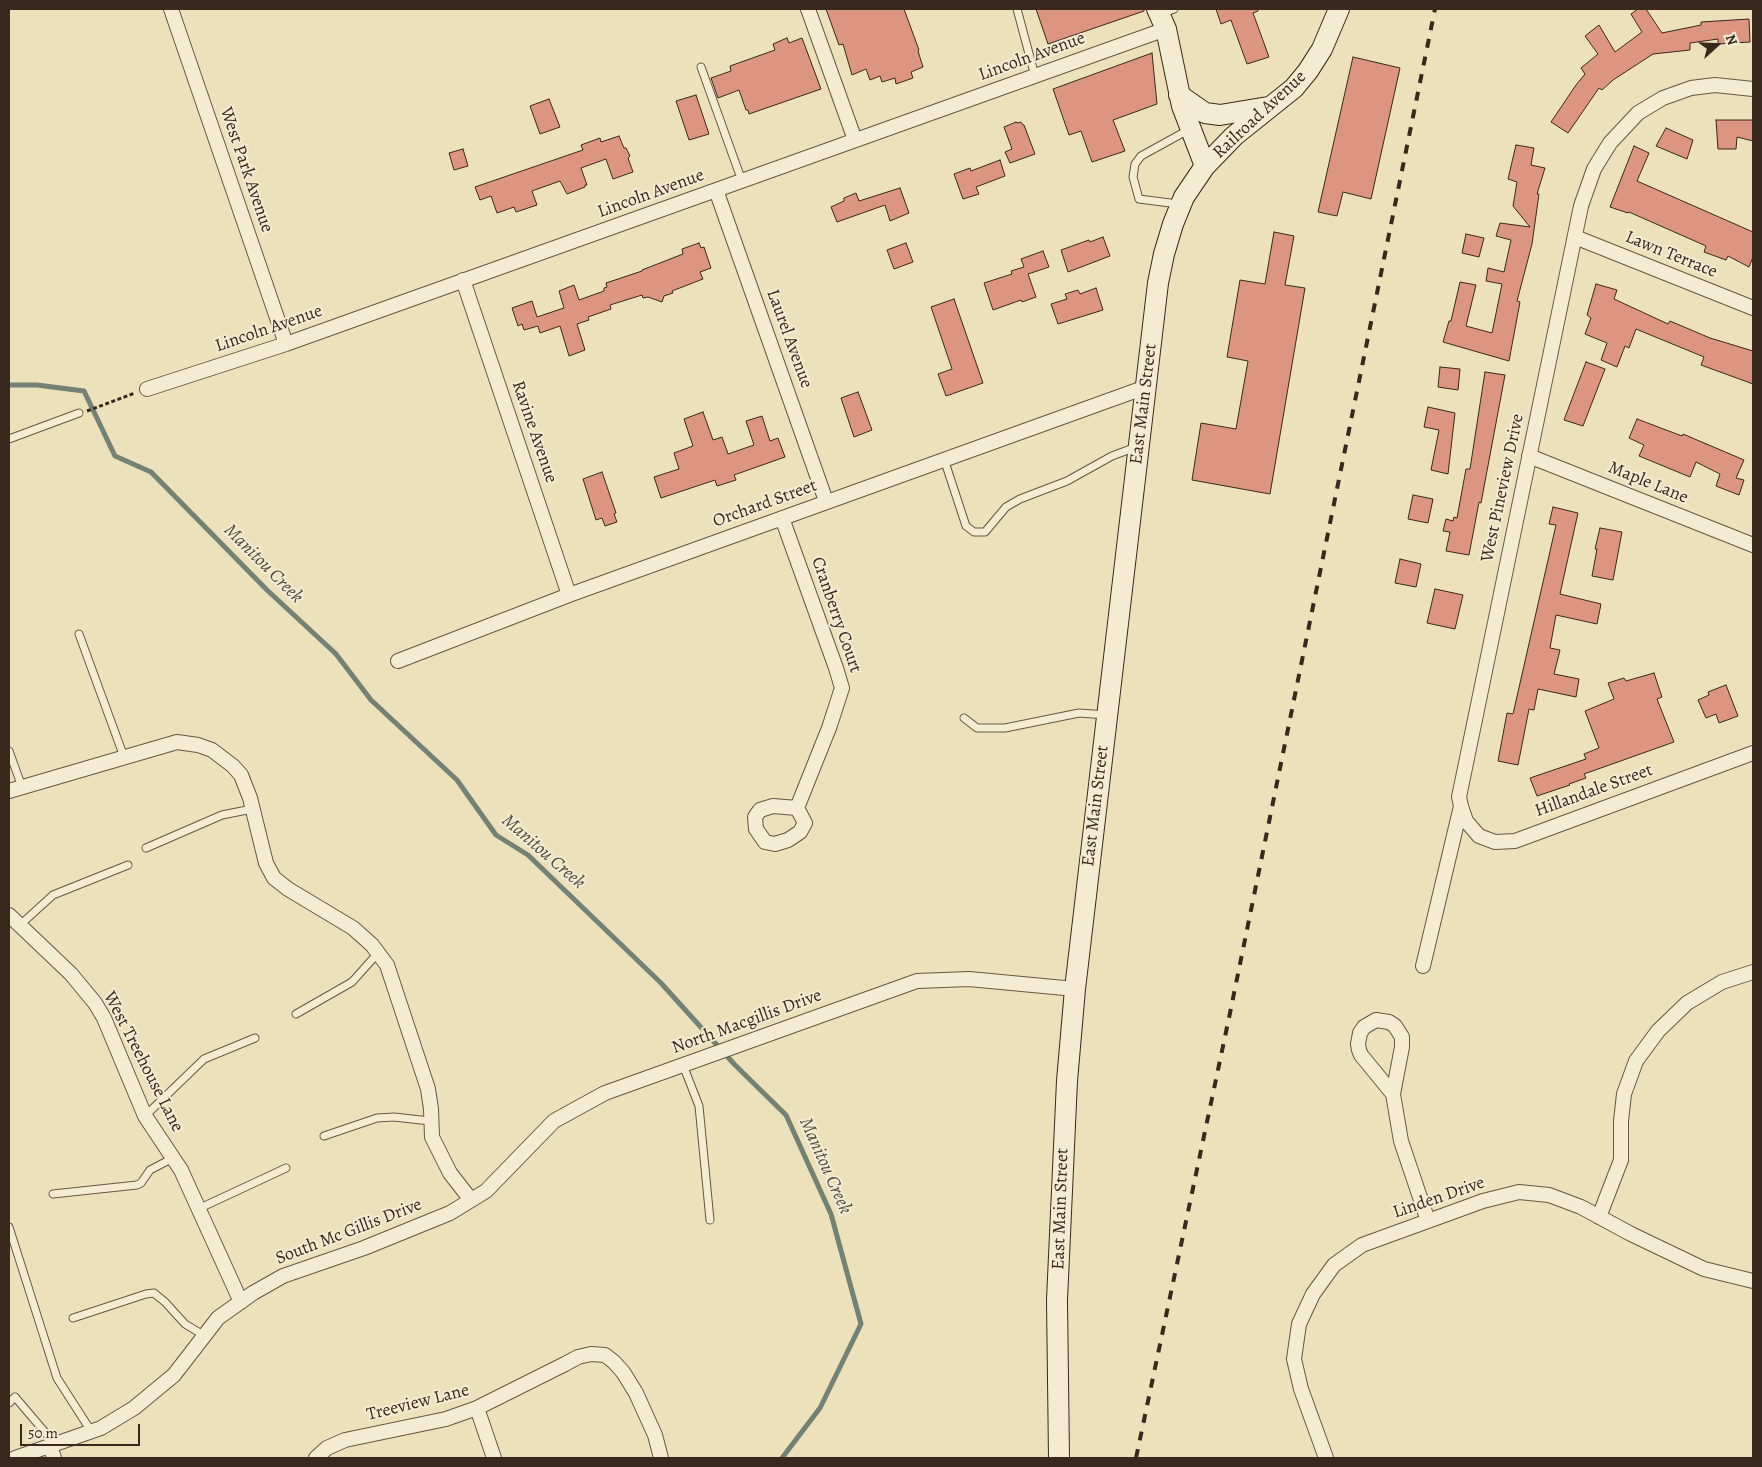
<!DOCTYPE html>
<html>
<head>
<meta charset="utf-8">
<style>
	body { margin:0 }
	#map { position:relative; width:1762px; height:1467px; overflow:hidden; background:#ece1bb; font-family:Alegreya,serif }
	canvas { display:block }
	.frame { position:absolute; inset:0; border:10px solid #3a271d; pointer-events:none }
	.north { position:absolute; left:1692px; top:20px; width:50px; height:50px; -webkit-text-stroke:4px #f3ecd3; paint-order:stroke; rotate:70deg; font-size:14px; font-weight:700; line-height:20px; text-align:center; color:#3a271d }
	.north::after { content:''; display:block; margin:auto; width:18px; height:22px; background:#3a271d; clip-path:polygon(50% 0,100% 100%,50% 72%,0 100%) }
	.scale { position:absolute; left:20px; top:1424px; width:120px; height:22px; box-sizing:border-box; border:2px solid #3a271d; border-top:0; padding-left:6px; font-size:15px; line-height:18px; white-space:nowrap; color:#3a271d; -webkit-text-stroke:4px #f3ecd3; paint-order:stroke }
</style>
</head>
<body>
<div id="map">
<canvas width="1762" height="1467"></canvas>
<div class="frame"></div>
<div class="north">N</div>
<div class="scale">50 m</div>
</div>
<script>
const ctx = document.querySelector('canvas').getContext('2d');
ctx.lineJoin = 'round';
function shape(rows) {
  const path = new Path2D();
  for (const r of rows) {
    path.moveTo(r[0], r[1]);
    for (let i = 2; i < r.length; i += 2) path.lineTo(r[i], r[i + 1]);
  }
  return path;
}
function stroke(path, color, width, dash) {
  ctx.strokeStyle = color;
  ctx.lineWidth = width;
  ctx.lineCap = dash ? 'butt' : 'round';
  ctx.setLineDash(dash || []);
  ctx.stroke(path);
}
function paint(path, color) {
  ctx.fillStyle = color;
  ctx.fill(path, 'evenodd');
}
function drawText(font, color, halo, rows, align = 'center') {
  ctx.font = font + ' Alegreya,serif';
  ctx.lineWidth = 4;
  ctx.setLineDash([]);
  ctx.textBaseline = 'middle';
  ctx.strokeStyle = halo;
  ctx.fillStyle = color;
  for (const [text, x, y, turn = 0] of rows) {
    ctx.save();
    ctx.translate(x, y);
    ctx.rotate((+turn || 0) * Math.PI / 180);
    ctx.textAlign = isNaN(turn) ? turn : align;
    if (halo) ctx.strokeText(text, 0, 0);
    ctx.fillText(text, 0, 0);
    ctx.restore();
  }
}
const stream = shape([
	[9,385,37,385,84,391,115,456,151,472,267,590,336,654,371,700,457,780,496,835,528,855,661,983,735,1065,786,1115,831,1214,861,1324,820,1408,782,1458]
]);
const building = shape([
	[826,9,904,9,919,50,918,51,923,67,911,72,913,78,896,84,895,78,882,82,880,76,870,80,866,69,852,75,843,44,839,45,826,9],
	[1036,9,1144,9,1144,11,1048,44,1036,9],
	[1216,9,1258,9,1258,11,1253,13,1269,57,1247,64,1231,20,1221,24,1216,9],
	[1638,9,1646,9,1662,33,1701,25,1701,22,1749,19,1750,42,1718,44,1718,39,1690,43,1690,50,1653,54,1613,80,1602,90,1599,88,1568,133,1551,122,1576,85,1585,74,1581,68,1598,54,1585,36,1599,25,1615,52,1642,32,1631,14,1638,9],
	[787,38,789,43,802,38,821,89,749,114,748,110,746,110,739,90,718,98,711,78,731,71,730,66,775,50,773,44,787,38],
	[1152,53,1157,104,1113,120,1125,151,1092,162,1081,131,1069,135,1053,89,1152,53],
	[1353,57,1400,68,1371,199,1343,192,1337,216,1318,212,1353,57],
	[696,95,709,134,689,140,676,101,696,95],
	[549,99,560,127,540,134,530,106,549,99],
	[1716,120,1753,120,1753,141,1737,137,1736,149,1718,149,1716,120],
	[1016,122,1017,123,1021,122,1023,125,1024,125,1035,154,1010,163,1005,152,1012,149,1004,127,1016,122],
	[1666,128,1693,140,1687,159,1656,146,1666,128],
	[619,136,624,148,626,148,630,156,628,158,633,172,613,179,606,159,581,168,587,185,585,185,585,187,567,194,560,181,532,191,537,205,516,212,514,207,497,213,491,196,480,200,475,187,583,150,581,145,600,138,601,142,619,136],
	[1516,145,1534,148,1531,165,1545,168,1537,194,1539,194,1532,244,1517,301,1520,302,1509,361,1443,342,1449,321,1451,321,1460,282,1476,285,1466,326,1492,333,1502,284,1486,281,1488,268,1504,272,1511,240,1496,236,1500,223,1530,227,1513,206,1517,182,1508,179,1516,145],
	[1634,146,1649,153,1637,181,1753,232,1753,257,1749,267,1728,256,1726,260,1704,252,1706,246,1629,212,1628,213,1610,207,1634,146],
	[463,149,468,166,454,170,449,153,463,149],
	[1000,160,1005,176,976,187,979,194,963,199,954,174,970,168,971,171,1000,160],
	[900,188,909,213,890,221,885,205,837,222,831,207,844,201,844,198,856,193,859,201,900,188],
	[1274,232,1294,236,1285,285,1305,288,1270,494,1192,480,1201,423,1236,429,1248,361,1227,357,1240,280,1265,284,1274,232],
	[1466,234,1484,238,1479,257,1462,253,1466,234],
	[1103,237,1110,256,1068,272,1061,250,1089,240,1090,242,1103,237],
	[699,243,701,248,704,247,711,268,700,272,703,279,672,291,673,293,664,296,662,302,648,297,643,298,642,295,610,305,611,309,588,317,589,320,577,324,585,350,569,356,560,326,540,333,538,326,524,330,522,324,518,326,512,308,532,301,537,317,564,308,559,291,574,285,579,300,604,291,604,288,607,287,606,283,642,271,642,270,683,254,682,249,699,243],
	[906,243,913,262,894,269,887,250,906,243],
	[1043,251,1049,267,1028,274,1036,297,1022,302,1021,300,993,310,984,283,1012,274,1011,271,1024,267,1021,259,1043,251],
	[1596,284,1617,290,1614,299,1668,324,1670,321,1710,338,1753,351,1753,384,1701,365,1704,357,1636,329,1629,348,1625,346,1617,367,1601,360,1607,343,1585,334,1591,318,1587,315,1596,284],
	[1096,288,1103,310,1058,324,1051,304,1067,299,1065,294,1078,290,1080,294,1096,288],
	[954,299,983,383,946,396,938,374,952,369,931,307,954,299],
	[1586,362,1605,369,1583,426,1564,420,1586,362],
	[1440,367,1460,369,1458,390,1438,387,1440,367],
	[1485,372,1505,375,1481,503,1479,502,1469,555,1446,551,1450,532,1443,531,1446,519,1453,521,1454,517,1457,518,1466,469,1470,469,1485,372],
	[858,392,872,430,854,437,841,398,858,392],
	[1428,407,1455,413,1448,474,1431,470,1439,430,1424,427,1428,407],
	[703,412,713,440,722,437,728,454,754,445,746,421,762,416,770,441,778,438,785,457,734,475,736,480,717,486,715,480,661,498,654,477,679,469,674,453,693,446,684,419,703,412],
	[1637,419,1682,436,1683,434,1744,460,1736,478,1744,480,1739,495,1716,486,1720,474,1696,462,1690,477,1639,456,1644,445,1629,438,1637,419],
	[602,472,616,513,614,514,617,522,605,526,602,518,596,520,583,479,602,472],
	[1413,495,1433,499,1428,523,1408,519,1413,495],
	[1553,507,1578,513,1560,594,1601,604,1597,624,1556,615,1550,648,1560,650,1554,674,1579,679,1576,697,1538,689,1534,710,1529,709,1518,765,1498,761,1507,713,1513,714,1556,525,1549,524,1553,507],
	[1600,528,1622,532,1613,580,1592,576,1597,549,1595,549,1600,528],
	[1400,559,1421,564,1416,587,1395,583,1400,559],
	[1435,589,1463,595,1455,629,1427,623,1435,589],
	[1654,673,1662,697,1657,699,1674,742,1584,774,1586,778,1569,784,1570,785,1537,796,1530,778,1586,759,1584,754,1599,748,1585,711,1614,699,1608,683,1624,678,1626,681,1654,673],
	[1726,685,1738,716,1719,723,1716,714,1706,718,1698,700,1709,695,1708,692,1726,685]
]);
const path = shape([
	[87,411,135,393]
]);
const lane = shape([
	[1017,9,1035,76],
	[1161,14,1174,9],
	[701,67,742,181],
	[1178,204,1139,199,1133,177,1135,164,1141,156,1190,129],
	[9,439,79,413],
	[944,459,966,526,974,532,985,532,1006,507,1020,499,1067,481,1112,456,1136,447],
	[79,634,124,757],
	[964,718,977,728,1005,728,1079,713,1107,715],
	[9,751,22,787],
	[146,848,222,815,252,809],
	[20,925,53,895,128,865],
	[296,1014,352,982,378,953],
	[683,1065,699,1106,710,1220],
	[145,1116,204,1059,255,1038],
	[324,1136,377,1118,394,1117,430,1121],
	[53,1194,137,1185,141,1183,150,1170,173,1158],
	[198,1209,286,1168],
	[9,1227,57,1378,91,1431],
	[73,1318,146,1294,154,1293,165,1302,185,1324,205,1336],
	[9,1403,15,1397,55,1444]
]);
const street = shape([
	[171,9,286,344],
	[808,9,855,140],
	[716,190,826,501],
	[1575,237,1753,308],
	[463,280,569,595],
	[147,389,286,344,1166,29],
	[1529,456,1753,545],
	[782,518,836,668,842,688,829,728,797,808],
	[398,661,569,595,1146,387],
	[9,791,177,742,198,745,212,750,233,766,241,775,250,798,266,863,274,878,288,889,353,928,372,945,387,965,428,1089,431,1109,432,1137,450,1173,471,1200],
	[773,806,797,808,805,823,800,832,788,840,775,844,765,842,756,829,755,817,760,810,773,806],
	[1461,806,1466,821,1479,836,1495,842,1515,841,1753,753],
	[9,915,71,974,95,1003,104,1018,145,1116,181,1170,241,1302],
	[1423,966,1461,806,1459,797,1581,206,1594,169,1610,143,1638,113,1663,98,1691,88,1715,85,1753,89],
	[1393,1094,1361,1055,1359,1050,1358,1044,1360,1033,1364,1027,1376,1020,1389,1022,1395,1026,1402,1037,1402,1047,1393,1094,1401,1141,1428,1221],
	[1599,1217,1621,1160,1621,1121,1624,1094,1636,1061,1658,1031,1687,1003,1722,982,1753,972],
	[477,1408,494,1458],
	[50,1446,54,1458],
	[15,1458,101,1428,134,1408,174,1375,218,1318,253,1293,283,1276,364,1248,450,1213,486,1191,554,1121,605,1093,917,981,969,979,1075,989],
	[316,1458,327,1448,345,1440,446,1419,477,1408,565,1364,578,1357,591,1354,605,1355,614,1362,623,1372,636,1393,655,1435,661,1458],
	[1326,1458,1301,1389,1294,1359,1299,1324,1313,1294,1334,1265,1362,1245,1483,1201,1519,1192,1549,1195,1581,1207,1631,1234,1704,1269,1753,1281]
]);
const secondary = shape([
	[1157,9,1166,29,1182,106,1205,166],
	[1179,95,1205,113,1220,115,1268,107],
	[1059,1458,1057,1300,1067,1081,1075,989,1158,283,1164,254,1173,224,1184,197,1205,166,1234,136,1294,88,1308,71,1322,49,1339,9]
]);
const rail = shape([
	[1136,1458,1230,1013,1435,9]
]);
const streetNames = [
	["Lincoln Avenue",1032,57,-20],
	["Railroad Avenue",1260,115,-43],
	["West Park Avenue",246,170,71],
	["Lincoln Avenue",651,194,-20],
	["Lawn Terrace",1671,255,22],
	["Lincoln Avenue",269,329,-19],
	["Laurel Avenue",789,339,70],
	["East Main Street",1144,404,-83],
	["Ravine Avenue",534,432,71],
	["Maple Lane",1648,483,22],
	["West Pineview Drive",1503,488,-78],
	["Orchard Street",765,504,-20],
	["Cranberry Court",836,615,71],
	["Hillandale Street",1594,791,-20],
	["East Main Street",1096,806,-83],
	["North Macgillis Drive",747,1022,-20],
	["West Treehouse Lane",143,1062,63],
	["Linden Drive",1439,1198,-19],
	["East Main Street",1061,1209,-88],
	["South Mc Gillis Drive",349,1232,-21],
	["Treeview Lane",418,1403,-14]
];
const waterNames = [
	["Manitou Creek",263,564,45],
	["Manitou Creek",543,852,41],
	["Manitou Creek",825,1166,66]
];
stroke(stream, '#738274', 5);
paint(building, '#db9581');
stroke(building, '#3a271d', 1);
stroke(lane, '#665644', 9);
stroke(street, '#665644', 16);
stroke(secondary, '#3a271d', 22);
stroke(path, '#3a271d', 3, [4, 2.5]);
stroke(lane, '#f3ecd3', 7);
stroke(street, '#f3ecd3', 14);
stroke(secondary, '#f3ecd3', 20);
stroke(rail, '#3a271d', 4, [9, 9]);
drawText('18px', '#3a271d', '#f3ecd3', streetNames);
drawText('italic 19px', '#524d41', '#f3ecd3', waterNames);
</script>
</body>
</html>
